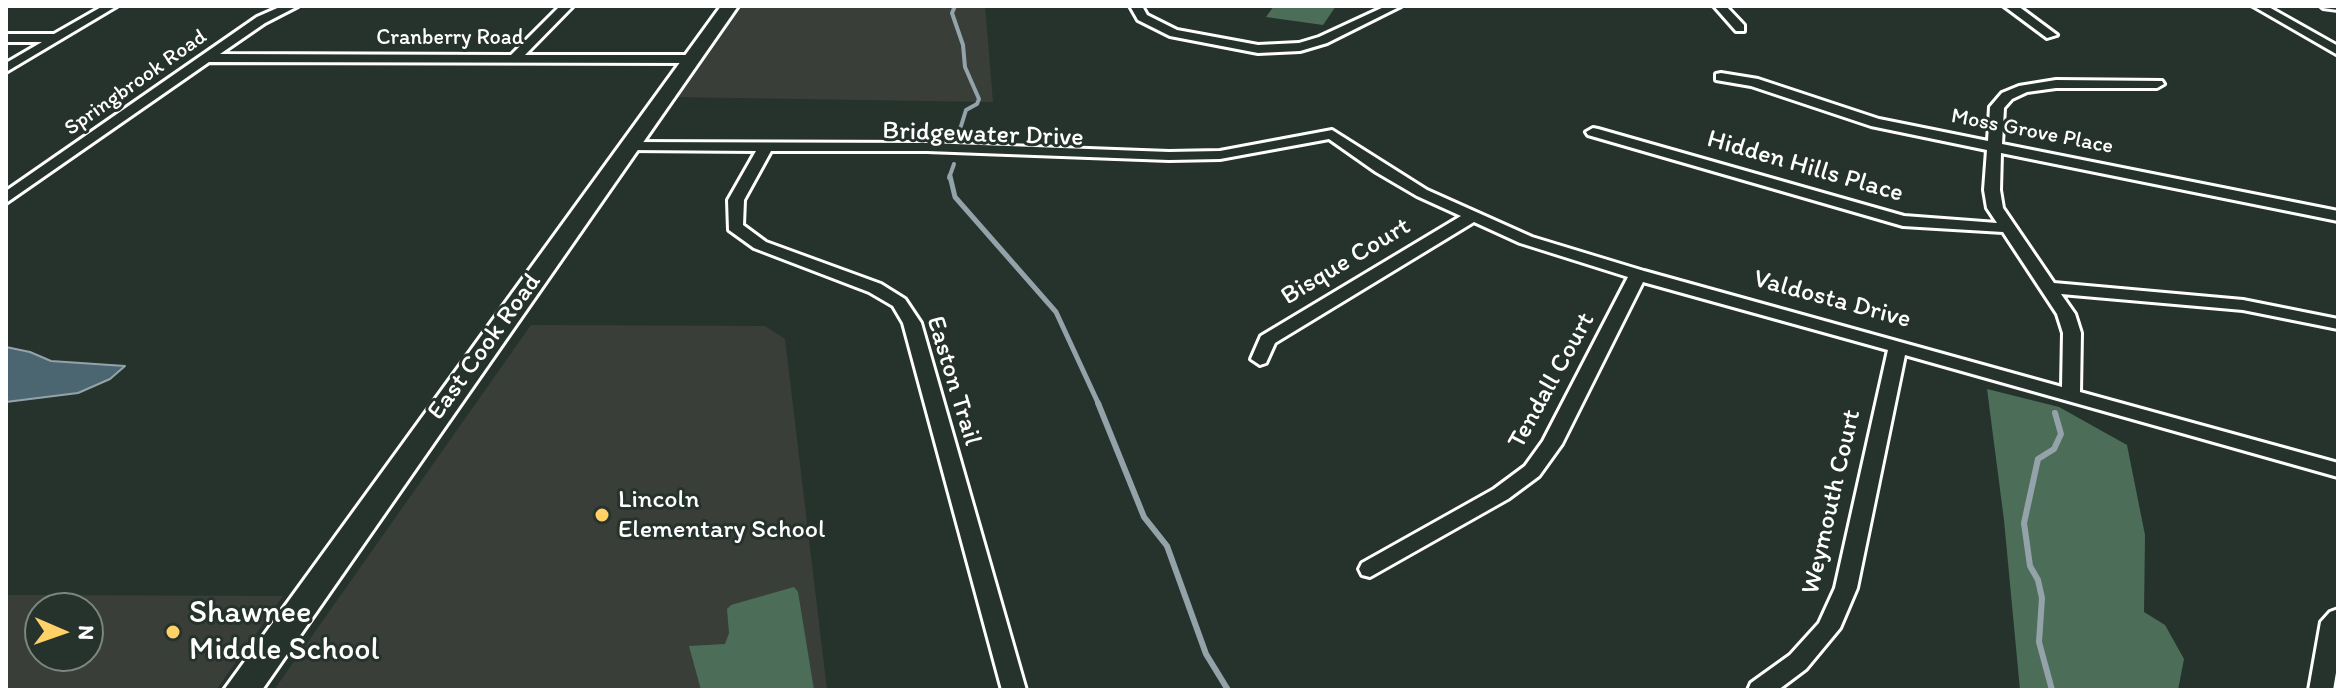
<!DOCTYPE html>
<html>
<head>
<meta charset="utf-8">
<style>
	body { margin:0 }
	#map { position:relative; width:2344px; height:696px; overflow:hidden; background:#26332d; font-family:Itim,sans-serif }
	canvas { display:block }
	.frame { position:absolute; inset:0; border:8px solid #fff; pointer-events:none }
	.north { position:absolute; left:24px; top:592px; width:80px; height:80px; box-sizing:border-box; background:#26332d; border:2px solid #7d8581; border-radius:50%; rotate:92deg; font-size:22px; font-weight:700; line-height:32px; text-align:center; color:#fff }
	.north::after { content:''; display:block; margin:auto; width:28px; height:36px; background:#ffd166; clip-path:polygon(50% 0,100% 100%,50% 72%,0 100%) }
</style>
</head>
<body>
<div id="map">
<canvas width="2344" height="696"></canvas>
<div class="frame"></div>
<div class="north">N</div>
</div>
<script>
const ctx = document.querySelector('canvas').getContext('2d');
ctx.lineJoin = 'round';
function paint(path, color) {
  ctx.fillStyle = color;
  ctx.fill(path, 'evenodd');
}
function shape(rows) {
  const path = new Path2D();
  for (const r of rows) {
    path.moveTo(r[0], r[1]);
    for (let i = 2; i < r.length; i += 2) path.lineTo(r[i], r[i + 1]);
  }
  return path;
}
function stroke(path, color, width, dash) {
  ctx.strokeStyle = color;
  ctx.lineWidth = width;
  ctx.lineCap = dash ? 'butt' : 'round';
  ctx.setLineDash(dash || []);
  ctx.stroke(path);
}
function drawText(font, color, halo, rows, align = 'center') {
  ctx.font = font + ' Itim,sans-serif';
  ctx.lineWidth = 6;
  ctx.setLineDash([]);
  ctx.textBaseline = 'middle';
  ctx.strokeStyle = halo;
  ctx.fillStyle = color;
  for (const [text, x, y, turn = 0] of rows) {
    ctx.save();
    ctx.translate(x, y);
    ctx.rotate((+turn || 0) * Math.PI / 180);
    ctx.textAlign = isNaN(turn) ? turn : align;
    if (halo) ctx.strokeText(text, 0, 0);
    ctx.fillText(text, 0, 0);
    ctx.restore();
  }
}
const built = shape([
	[741,6,985,6,993,102,675,97],
	[531,325,765,326,785,339,827,690,274,690],
	[6,595,283,596,216,690,6,690],
	[40,608,88,608,88,656,40,656]
]);
const green = shape([
	[1274,6,1336,6,1323,25,1266,17],
	[1987,389,2059,407,2127,445,2145,535,2144,612,2165,625,2184,659,2178,690,2020,690,2004,520],
	[794,587,798,592,814,690,701,690,689,646,725,644,729,633,727,609,731,605]
]);
const water = shape([
	[6,347,30,352,51,361,125,366,110,379,78,393,6,402,6,347]
]);
const streamFar2 = shape([
	[955,6,952,13,963,45,965,67,979,99,977,104,966,110,957,139],
	[949,178,954,164]
]);
const streamFar1 = shape([
	[950,176,955,197,1056,312,1099,405]
]);
const stream = shape([
	[1098,403,1144,517,1167,546,1206,654,1228,690],
	[2052,690,2039,642,2042,598,2038,580,2030,566,2024,523,2038,459,2054,449,2061,434,2055,413]
]);
const street = shape([
	[103,6,117,6,6,72,6,63,42,42,6,42,6,34,54,34,103,6],
	[282,6,298,6,265,23,220,54,511,55,560,6,573,6,525,55,692,55,698,59,692,63,209,62,6,203,6,191,257,17,282,6],
	[1130,6,1142,6,1147,15,1177,30,1258,45,1299,43,1319,37,1386,6,1401,6,1327,43,1300,51,1258,53,1170,36,1138,20,1130,6],
	[1714,6,1726,6,1744,25,1744,31,1736,31,1714,6],
	[2004,6,2018,6,2057,35,2047,38,2004,6],
	[2253,6,2267,6,2338,46,2338,55,2253,6],
	[2321,6,2338,6,2338,10,2323,8,2321,6],
	[1721,73,1758,79,1879,119,1988,141,1990,107,2002,93,2019,86,2056,80,2162,81,2164,84,2157,88,2056,88,2027,92,2012,99,2004,108,2002,144,2338,211,2338,221,2001,153,2000,190,2003,208,2054,283,2243,300,2338,319,2338,329,2243,310,2061,294,2075,314,2081,333,2080,392,2338,463,2338,477,1905,355,1857,588,1840,628,1806,669,1778,690,1748,690,1751,683,1790,655,1819,623,1835,588,1888,350,1643,282,1562,444,1539,476,1508,499,1370,577,1362,575,1359,569,1362,563,1494,489,1525,466,1543,441,1628,277,1520,243,1474,222,1275,343,1266,363,1260,365,1251,359,1261,336,1461,216,1417,196,1376,172,1329,139,1220,159,1169,160,927,151,771,151,744,200,743,225,766,242,881,284,905,299,921,323,1026,690,1002,690,903,323,893,306,869,292,754,248,729,230,728,200,756,151,629,150,622,146,629,142,927,143,1169,152,1220,151,1332,130,1427,190,1532,237,1644,271,2062,387,2063,333,2057,314,2003,232,1903,226,1588,135,1586,132,1593,128,1598,129,1904,216,1997,223,1987,208,1984,190,1987,150,1871,126,1751,86,1716,80,1716,74,1721,73],
	[2338,609,2338,661,2333,690,2309,690,2321,622,2330,612,2338,609]
]);
const secondary = shape([
	[721,6,738,6,262,690,224,690,721,6]
]);
const markers = [
	[602,515,8,"#ffd166"],
	[173,632,8,"#ffd166"]
];
const farStreetnames = [
	["Cranberry Road",450,38],
	["Springbrook Road",136,83,-35],
	["Moss Grove Place",2032,132,11]
];
const streetNames = [
	["Bridgewater Drive",983,135,2],
	["Hidden Hills Place",1805,167,16],
	["Bisque Court",1346,262,-31],
	["Valdosta Drive",1832,300,15],
	["East Cook Road",485,347,-54],
	["Easton Trail",953,381,73],
	["Tendall Court",1552,381,-61],
	["Weymouth Court",1832,502,-77]
];
const poiNames = [
	["Lincoln",618,500],
	["Elementary School",618,530]
];
const nearPoinames = [
	["Shawnee",189,614],
	["Middle School",189,651]
];
paint(built, '#393f38');
paint(green, '#4c6e59');
paint(water, '#4c6671');
stroke(water, '#94a3aa', 2);
stroke(streamFar2, '#94a3aa', 4);
stroke(streamFar1, '#94a3aa', 5);
stroke(stream, '#94a3aa', 6);
stroke(street, '#fff', 6);
stroke(secondary, '#fff', 6);
paint(street, '#26332d');
paint(secondary, '#26332d');
for (const [x, y, r, color] of markers) {
  const dot = new Path2D();
  dot.arc(x, y, r, 0, 2 * Math.PI);
  ctx.fillStyle = color;
  ctx.fill(dot);
  stroke(dot, '#26332d', 3);
}
drawText('22px', '#fff', '#26332d', farStreetnames);
drawText('26px', '#fff', '#26332d', streetNames);
drawText('26px', '#fff', '#26332d', poiNames, 'left');
drawText('32px', '#fff', '#26332d', nearPoinames, 'left');
</script>
</body>
</html>
